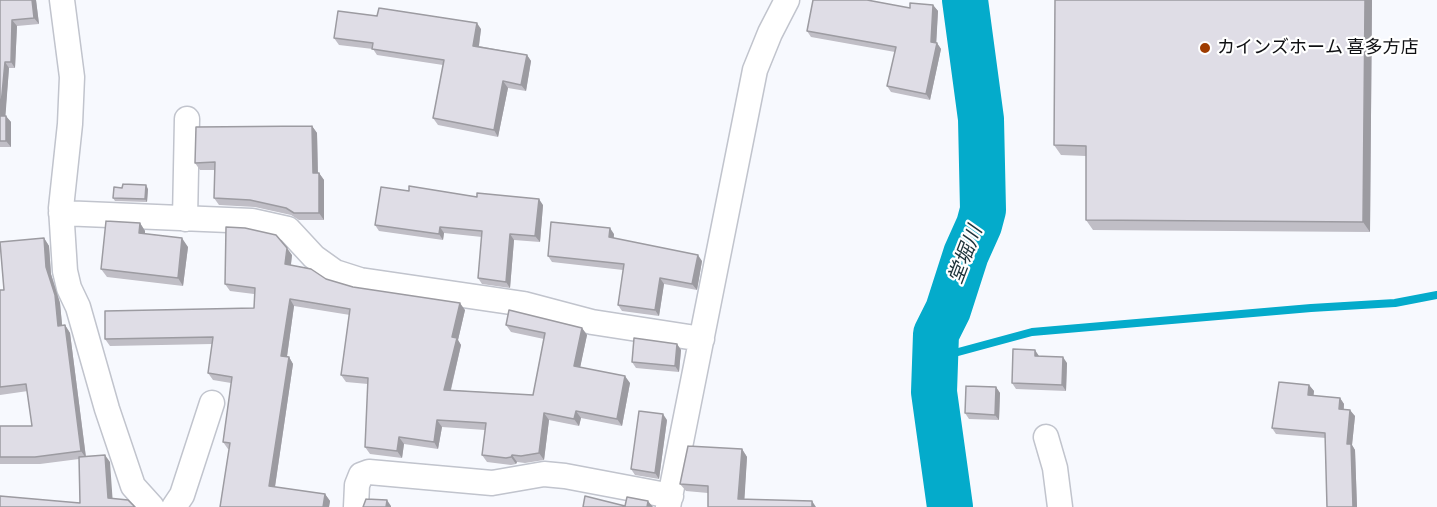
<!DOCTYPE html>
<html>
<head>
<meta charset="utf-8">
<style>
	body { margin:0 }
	canvas { display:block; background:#f7f9fe }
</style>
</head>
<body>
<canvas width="1437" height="507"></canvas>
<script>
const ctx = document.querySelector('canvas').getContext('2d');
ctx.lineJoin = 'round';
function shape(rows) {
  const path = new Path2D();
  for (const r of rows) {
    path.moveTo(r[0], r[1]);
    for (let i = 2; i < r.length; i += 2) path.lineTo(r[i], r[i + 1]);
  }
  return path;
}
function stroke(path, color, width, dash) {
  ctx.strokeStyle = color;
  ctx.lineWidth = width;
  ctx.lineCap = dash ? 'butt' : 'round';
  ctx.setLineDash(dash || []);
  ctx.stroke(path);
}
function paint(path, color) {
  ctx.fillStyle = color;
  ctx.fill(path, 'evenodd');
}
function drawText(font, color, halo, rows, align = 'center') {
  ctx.font = font + ' Bitter,"Noto Sans JP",serif';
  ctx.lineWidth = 4.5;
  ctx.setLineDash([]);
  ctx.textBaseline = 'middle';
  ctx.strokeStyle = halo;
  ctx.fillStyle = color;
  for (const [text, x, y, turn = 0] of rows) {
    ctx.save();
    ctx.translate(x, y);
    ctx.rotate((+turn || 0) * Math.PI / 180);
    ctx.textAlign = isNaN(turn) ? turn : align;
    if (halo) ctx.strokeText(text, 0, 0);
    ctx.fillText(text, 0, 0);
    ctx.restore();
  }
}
const stream = shape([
	[936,358,1032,332,1311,308,1395,303,1437,295]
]);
const river = shape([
	[950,507,934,392,936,334,948,310,966,254,979,225,983,210,981,119,965,0]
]);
const minor = shape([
	[62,0,72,77,70,124,61,208,65,271,69,288,78,307,107,409,133,486,152,507],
	[61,213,252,221,288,229,314,257,335,272,360,280,524,304,592,322,702,339],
	[185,219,187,119],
	[1046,437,1055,468,1060,507],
	[174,507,182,495,212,403],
	[356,507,357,485,361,475,369,472,492,483,544,474,565,476,671,496],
	[668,507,755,70,770,33,787,0]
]);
const wall = shape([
	[0,0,36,0,39,24,17,26,15,68,9,68,5,116,11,122,11,147,0,147],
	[1055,0,1372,0,1370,232,1093,230,1086,220,1086,156,1061,155,1054,145],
	[933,5,938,11,936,42,937,43,941,49,930,100,891,92,887,86,895,52,811,37,807,31,910,8],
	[481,29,479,46,527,55,531,61,526,91,508,88,498,137,438,125,433,118,443,65,377,55,373,49,339,45,334,38],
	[312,126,317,133,318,173,319,173,324,180,324,220,299,220,291,215,255,207,219,205,214,198,215,170,200,170,195,163],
	[122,188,148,189,147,202,115,201,113,198],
	[409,191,477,197,543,205,540,242,514,240,510,288,482,284,478,278,482,237,444,233,443,240,379,231,375,225],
	[140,223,145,231,145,234,188,247,183,286,107,277,101,269],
	[614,234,614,238,702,261,697,290,664,284,659,316,622,311,618,305,623,270,552,262,548,256],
	[44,238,49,246,51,274,60,303,62,326,65,325,70,333,86,457,110,462,80,503,79,459,40,464,0,464,0,426,32,426,28,391,0,395,0,290,4,290],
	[292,255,291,265,326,279,353,287,465,310,458,340,461,345,451,390,533,395,544,339,511,332,506,325,582,328,587,335,580,367,630,383,622,426,581,418,579,426,549,420,544,460,525,463,517,462,516,464,511,465,487,462,482,455,485,430,442,427,438,449,404,444,402,458,370,454,365,447,368,384,346,382,341,375,350,315,294,306,287,357,289,357,293,364,275,487,325,494,330,501,329,507,220,507,229,449,228,449,223,442,231,383,213,380,208,373,212,344,110,346,105,339,254,308,254,294,230,291,225,284],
	[677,344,681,350,679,372,636,368,632,362],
	[1039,356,1039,357,1067,363,1066,391,1016,389,1012,383],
	[1309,385,1314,391,1313,396,1340,398,1344,404,1344,409,1355,416,1352,445,1355,450,1357,507,1327,507,1326,438,1276,434,1272,428],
	[996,387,1000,393,999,420,969,419,965,413],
	[667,420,659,479,635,475,631,469],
	[742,449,747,457,744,499,708,507,708,493,686,491,680,484]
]);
const shadedWall = shape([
	[32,0,36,0,39,24,34,18],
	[1365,0,1372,0,1370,232,1363,222],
	[933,5,938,11,936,48,931,42],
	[12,20,17,26,15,68,11,62],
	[477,23,481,29,478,52,473,46],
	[937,43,941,49,930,100,926,94],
	[527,55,531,61,526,91,521,85],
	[5,62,9,68,5,122,0,116],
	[503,81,508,88,498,137,494,130],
	[6,116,11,122,11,147,6,141],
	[312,126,317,133,318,180,313,173],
	[319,173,324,180,324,220,319,213],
	[146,185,148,189,147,202,145,199],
	[539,199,543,205,540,242,535,236],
	[140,223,145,231,145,242,139,233],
	[440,227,444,233,443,240,439,234],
	[610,228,614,234,613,243,609,237],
	[510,234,514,240,510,288,506,282],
	[44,238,49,246,51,274,60,303,63,334,58,326,46,267],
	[182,238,188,247,183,286,178,278],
	[287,248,292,255,290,271,285,264],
	[698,255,702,261,697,290,692,284],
	[660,278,664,284,659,316,655,310],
	[290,299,294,306,286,363,281,356],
	[460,303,465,310,458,340,461,345,449,397,444,390,452,337],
	[65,325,70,333,86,458,81,451],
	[582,328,587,335,579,373,574,366],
	[677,344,681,350,679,372,675,366],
	[1035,350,1039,356,1039,362,1035,356],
	[289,357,293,364,274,493,269,486],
	[1063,357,1067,363,1066,391,1062,385],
	[625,376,630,383,622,426,617,419],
	[1309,385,1314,391,1313,401,1308,395],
	[996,387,1000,393,999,420,995,415],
	[1340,398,1344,404,1343,415,1339,409],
	[1350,410,1355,416,1352,445,1355,450,1357,507,1353,507,1347,444],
	[576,411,581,418,579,426,574,419],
	[544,413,549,420,544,460,539,453],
	[663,414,667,420,659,479,655,473],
	[437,420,442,427,438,449,434,442],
	[399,437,404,444,402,458,397,451],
	[742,449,747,457,744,507,738,499],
	[105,455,110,462,113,505,108,498],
	[512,455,517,462,516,464,511,457],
	[325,494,330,501,329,507,323,507],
	[387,500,391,506,391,507,386,507],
	[648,501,653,507,647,507],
	[812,501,816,507,812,507]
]);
const building = shape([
	[0,0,32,0,34,18,12,20,11,62,5,62,0,116,6,116,6,141,0,141,0,0],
	[813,0,867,0,910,8,910,3,933,5,931,42,937,43,926,94,887,86,896,47,807,31,813,0],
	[1055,0,1365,0,1363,222,1086,220,1086,146,1054,145,1055,0],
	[379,8,477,23,473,46,527,55,521,85,503,81,494,130,433,118,444,60,372,49,373,43,334,38,338,11,377,16,379,8],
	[312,126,313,173,319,173,319,213,294,213,286,208,250,200,214,198,215,162,195,163,196,127,312,126],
	[123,184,146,185,145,199,113,198,114,187,122,188,123,184],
	[409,186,477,197,477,193,539,199,535,236,510,234,506,282,478,278,482,231,440,227,439,234,375,225,381,187,409,191,409,186],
	[106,221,140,223,139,233,182,238,178,278,101,269,106,221],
	[551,222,610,228,609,237,698,255,692,284,660,278,655,310,618,305,624,264,548,256,551,222],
	[226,227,245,228,276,235,287,248,285,264,311,269,326,279,353,287,460,303,452,337,457,338,444,390,533,395,545,333,506,325,509,310,582,328,574,366,625,376,617,419,576,411,574,419,544,413,539,453,521,456,512,455,511,457,506,458,482,455,486,423,437,420,434,442,399,437,397,451,365,447,368,378,341,375,350,309,290,299,281,356,289,357,269,486,325,494,323,507,220,507,230,443,223,442,232,377,208,373,213,337,105,339,105,311,254,308,255,288,225,284,226,227],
	[44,238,46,267,55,295,58,326,65,325,81,451,35,457,0,457,0,426,32,426,26,384,0,387,0,290,4,290,0,242,44,238],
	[634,338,677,344,675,366,632,362,634,338],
	[1013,349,1035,350,1035,356,1063,357,1062,385,1012,383,1013,349],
	[1279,382,1309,385,1308,395,1340,398,1339,409,1350,410,1347,444,1351,444,1353,507,1327,507,1325,433,1272,428,1279,382],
	[966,386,996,387,995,415,965,413,966,386],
	[639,411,663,414,655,473,631,469,639,411],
	[688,446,742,449,738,499,812,501,812,507,708,507,708,486,680,484,688,446],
	[105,455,108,498,128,500,135,507,0,507,0,496,80,503,79,457,105,455],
	[585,496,625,506,627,497,648,501,647,507,583,507,585,496],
	[366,499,387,500,386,507,363,507,366,499]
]);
const markers = [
	[1205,48,6,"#9e3b00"]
];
const poiNames = [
	["カインズホーム 喜多方店",1217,48]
];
const waterNames = [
	["堂堀川",966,255,-69]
];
stroke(stream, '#04abcb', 8);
stroke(river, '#04abcb', 46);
stroke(minor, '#c1c4cd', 27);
stroke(minor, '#fff', 24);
paint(wall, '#c0bec6');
paint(shadedWall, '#9c9ba1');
paint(building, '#dfdde6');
stroke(building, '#9c9ba1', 1.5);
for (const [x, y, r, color] of markers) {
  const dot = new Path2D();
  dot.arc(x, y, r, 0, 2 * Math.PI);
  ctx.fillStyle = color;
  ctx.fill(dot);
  stroke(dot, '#fff', 2);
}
drawText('18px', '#0f1013', '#fff', poiNames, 'left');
drawText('italic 20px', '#1d333a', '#fff', waterNames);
</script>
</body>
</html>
